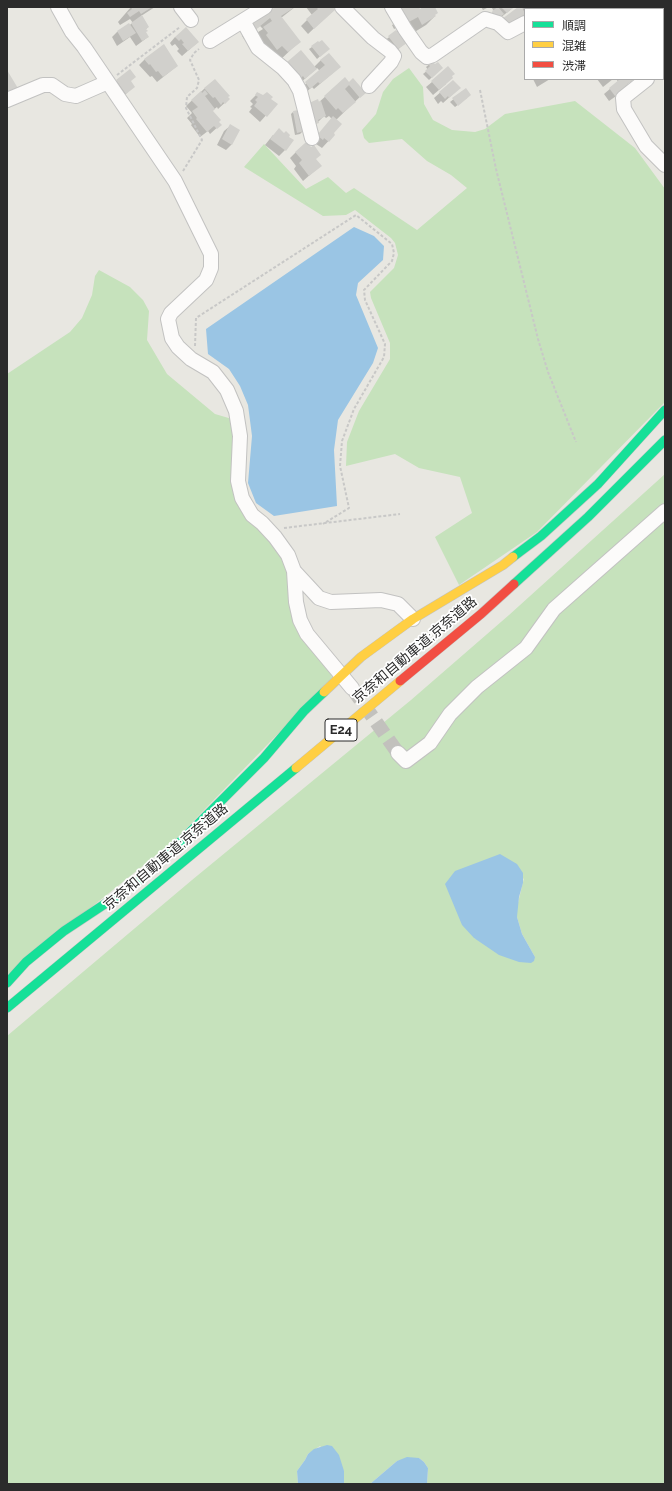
<!DOCTYPE html>
<html>
<head>
<meta charset="utf-8">
<style>
	body { margin:0 }
	#map { position:relative; width:672px; height:1491px; overflow:hidden; background:#e8e7e1; font-family:Raleway,"Noto Sans JP",sans-serif }
	canvas { display:block }
	.frame { position:absolute; inset:0; border:8px solid #2b2b2b; pointer-events:none }
	.legend { position:absolute; left:524px; top:8px; width:140px; height:72px; box-sizing:border-box; background:#fff; border:1px solid #aaa; margin:0; padding:5px 7px; list-style:none; font-size:12px; color:#2b2b2b }
	.legend li { display:flex; align-items:center; gap:8px; height:20px }
	.legend b { width:20px; border:1px solid #aaa }
</style>
</head>
<body>
<div id="map">
<canvas width="672" height="1491"></canvas>
<div class="frame"></div>
<ul class="legend">
<li><b style="height:5px;background:#16e098"></b>順調</li>
<li><b style="height:5px;background:#ffcf43"></b>混雑</li>
<li><b style="height:5px;background:#f24e42"></b>渋滞</li>
</ul>
</div>
<script>
const ctx = document.querySelector('canvas').getContext('2d');
ctx.lineJoin = 'round';
function paint(path, color) {
  ctx.fillStyle = color;
  ctx.fill(path, 'evenodd');
}
function shape(rows) {
  const path = new Path2D();
  for (const r of rows) {
    path.moveTo(r[0], r[1]);
    for (let i = 2; i < r.length; i += 2) path.lineTo(r[i], r[i + 1]);
  }
  return path;
}
function stroke(path, color, width, dash) {
  ctx.strokeStyle = color;
  ctx.lineWidth = width;
  ctx.lineCap = dash ? 'butt' : 'round';
  ctx.setLineDash(dash || []);
  ctx.stroke(path);
}
function drawText(font, color, halo, rows, align = 'center') {
  ctx.font = font + ' Raleway,"Noto Sans JP",sans-serif';
  ctx.lineWidth = 3.5;
  ctx.setLineDash([]);
  ctx.textBaseline = 'middle';
  ctx.strokeStyle = halo;
  ctx.fillStyle = color;
  for (const [text, x, y, turn = 0] of rows) {
    ctx.save();
    ctx.translate(x, y);
    ctx.rotate((+turn || 0) * Math.PI / 180);
    ctx.textAlign = isNaN(turn) ? turn : align;
    if (halo) ctx.strokeText(text, 0, 0);
    ctx.fillText(text, 0, 0);
    ctx.restore();
  }
}
const green = shape([
	[409,68,423,87,424,104,433,120,452,130,475,132,485,129,505,114,575,101,635,148,665,189,665,402,537,532,459,585,435,537,472,513,460,477,419,468,395,454,346,466,347,442,359,411,390,359,390,343,371,298,370,292,394,268,398,255,395,243,391,238,355,210,346,215,323,216,244,167,264,144,306,189,328,177,346,193,354,188,417,230,467,188,451,175,427,161,402,139,369,143,364,138,362,130,376,114,383,92,393,79],
	[99,270,130,287,143,300,149,311,147,340,167,374,215,414,232,419,234,436,232,473,259,527,283,558,288,572,289,583,331,670,332,678,175,840,7,975,7,374,70,332,82,318,92,295,95,276],
	[665,474,665,1484,427,1484,428,1468,424,1462,419,1458,397,1461,370,1484,344,1484,344,1471,320,1446,308,1454,305,1460,297,1471,298,1484,7,1484,7,1036,192,880,411,700,509,615],
	[524,878,517,907,517,917,522,934,535,957,474,938]
]);
const water = shape([
	[354,227,374,236,384,246,383,260,358,283,356,295,378,348,373,363,338,420,334,450,337,506,274,516,256,503,248,483,252,436,248,405,240,386,229,369,208,354,206,329],
	[500,854,517,864,523,873,523,883,519,897,517,917,522,934,535,957,534,961,531,963,519,962,499,955,474,938,462,925,445,884,455,871],
	[327,1445,332,1446,339,1455,344,1471,344,1484,298,1484,297,1471,305,1460,308,1454,314,1449],
	[407,1457,419,1458,424,1462,428,1468,427,1484,370,1484,397,1461]
]);
const shadow = shape([
	[131,7,155,7,141,16,148,27,145,30,145,33,148,37,136,46,130,37,117,46,112,37,117,32,133,23,130,19,120,25,118,22],
	[279,7,295,7,281,18,299,42,277,63,255,34,263,29,260,26,244,39,242,36,251,27],
	[306,7,332,7,328,15,308,34,301,26,312,15],
	[418,7,420,10,425,7,434,7,435,16,426,25,413,33,409,25,397,32,405,43,392,55,383,42,398,30,396,28,394,29,392,25,394,24,386,12,388,9],
	[481,7,489,7,483,10],
	[491,7,514,7,500,18,490,15,494,11],
	[518,7,544,7,542,9,525,9,525,15,523,17,522,16,515,22],
	[582,7,604,7,603,9,585,9],
	[175,37,198,42,182,56,177,51,179,49,175,44,172,46,170,43],
	[663,44,665,47,665,59,663,61],
	[312,47,326,51,317,59,309,49],
	[145,59,177,66,157,82,152,76,150,77,139,65],
	[321,60,334,72,314,89,312,87,304,94,300,89,320,71,317,68,299,84,282,68,287,62,314,67],
	[432,62,435,65,442,68,429,80,423,74,428,70,426,67],
	[130,70,128,92,120,99,111,86],
	[345,79,349,83,364,93,336,120,332,133,334,135,322,148,313,142,332,119,329,116,326,118,324,116,312,128,318,103],
	[533,79,550,79,537,87],
	[597,79,613,79,603,87],
	[619,79,634,79,626,85,622,92,609,101,604,94,618,82,617,80],
	[453,81,453,94,443,103,441,101,438,104,434,98],
	[432,82,446,84,433,95,426,87],
	[205,88,227,97,229,99,218,109,217,107,212,111,220,125,210,134,208,131,200,137,191,125,192,124,187,118,192,113,186,106],
	[466,89,467,98,455,107,450,102],
	[257,94,269,99,276,104,260,122,249,112,252,108,250,107,253,104,250,101],
	[293,112,303,131,300,134,295,135,291,114],
	[230,126,232,144,226,150,217,145,224,131],
	[273,135,287,137,285,150,279,156,265,145],
	[296,152,315,159,320,166,303,181,294,169,296,166,290,158]
]);
const building = shape([
	[131,7,152,7,141,14,139,11,130,17,127,13,132,9],
	[275,7,295,7,281,16,301,42,288,52,282,46,277,50,266,35,268,33,263,27,272,21,270,18,254,31,250,26],
	[316,7,333,7,335,10,314,29,306,19,318,9],
	[397,7,419,7,420,9,423,7,435,7,438,13,435,15,436,16,422,25,418,17,407,23],
	[498,7,504,14,497,19,492,11],
	[501,7,514,7,507,13],
	[518,7,522,7,525,14,515,21,509,29,502,19],
	[142,15,149,27,146,29,148,31,146,32,149,37,142,41,131,23],
	[129,23,136,33,123,41,117,31],
	[186,27,199,42,188,51,182,44,184,43,181,39,179,41,175,37],
	[396,30,399,34,402,32,406,37,403,39,407,43,398,49,388,36],
	[322,40,330,49,320,57,311,46,318,41,319,42],
	[164,44,178,66,163,77,158,71,156,72,150,64,149,65,144,59],
	[301,50,317,69,305,79,303,76,300,79,287,62],
	[329,53,341,67,320,84,318,82,310,89,305,82,325,65,320,60],
	[432,61,435,64,438,62,443,68,432,78,425,71,430,66,428,64],
	[448,66,455,74,452,76,453,78,439,90,431,81],
	[130,69,136,77,131,81,135,87,126,94,116,80],
	[7,70,19,90,7,95],
	[345,77,349,82,353,78,366,93,360,98,349,85,345,89,356,102,343,113,338,108,336,110,324,96],
	[215,79,230,96,228,97,230,99,225,104,223,102,221,105,215,97,213,98,204,88],
	[620,79,634,79,627,84,629,86,615,96,609,88],
	[453,80,461,88,449,98,448,96,445,99,439,92],
	[466,88,471,95,458,106,452,98],
	[205,90,208,94,205,96,215,109,213,111,221,120,219,122,222,125,217,129,214,126,207,132,196,119,197,118,192,111,198,107,191,100,201,91,202,93],
	[257,92,263,95,267,92,273,97,271,99,278,104,267,117,254,106,257,102,255,100,258,97,255,95],
	[318,99,319,102,321,101,326,116,318,120,319,123,313,125,309,103],
	[298,110,299,118,301,117,304,131,297,133,293,111],
	[333,116,342,124,334,133,335,135,329,142,324,138,323,140,318,136,318,134],
	[230,124,240,130,232,145,222,139],
	[279,128,284,133,286,131,290,135,289,137,294,140,286,151,270,139],
	[305,143,308,143,311,147,314,145,321,155,316,159,322,166,309,176,299,163,302,160,295,152]
]);
const streetTunnel = shape([
	[352,688,398,753]
]);
const path = shape([
	[117,75,180,27],
	[480,90,496,169,538,339,548,372,576,442],
	[183,171,202,140,186,108,187,97,197,88,199,80,190,60,194,53,199,49],
	[195,346,196,318,356,215,392,244,394,253,392,261,364,290,365,300,385,344,384,357,354,409,342,441,340,466,349,508,323,524],
	[284,528,400,514]
]);
const street = shape([
	[58,7,72,32,84,47,175,181,211,254,211,268,206,280,171,313,168,319,172,338,178,347,191,359,213,372,227,390,236,411,240,436,238,481,242,498,252,515,262,523,275,537,288,555,294,571,296,602,300,620,307,634,352,688],
	[181,7,191,20],
	[342,7,373,38,390,51,394,56,391,62,369,86],
	[392,7,405,29,421,52,427,57,433,55,485,19,498,23,508,32,525,23],
	[588,7,591,9],
	[548,9,550,7],
	[243,21,258,48,283,68,294,80,300,91,312,138],
	[210,41,265,7],
	[647,79,623,98,624,109,646,146,665,165],
	[7,100,43,85,52,85,65,94,76,96,108,82],
	[294,571,319,598,331,602,381,600,398,604,413,619],
	[398,753,406,761,430,743,450,714,477,687,526,648,554,609,665,511]
]);
const fast = shape([
	[513,557,541,536,598,484,665,410],
	[514,584,588,517,665,440],
	[7,983,26,962,64,931,135,884,178,844,264,758,304,711,324,692],
	[7,1008,296,768]
]);
const slow = shape([
	[324,692,361,657,413,619,503,565,513,557],
	[296,768,400,681]
]);
const jam = shape([
	[400,681,481,614,514,584]
]);
const shields = [
	[341,730,32]
];
const shieldNames = [
	["E24",341,730]
];
const streetNames = [
	["京奈和自動車道;京奈道路",415,650,-40],
	["京奈和自動車道;京奈道路",166,857,-40]
];
paint(green, '#c6e2bc');
paint(water, '#9ac5e4');
paint(shadow, '#0003');
paint(building, '#d1d0cc');
stroke(streetTunnel, '#c2c1bd', 14, [14, 7]);
stroke(street, '#c2c2c1', 16);
stroke(fast, '#c2c2c1', 10);
stroke(slow, '#c2c2c1', 10);
stroke(jam, '#c2c2c1', 10);
stroke(path, '#c8c8c7', 2, [3, 2]);
stroke(street, '#fcfbfa', 14);
stroke(fast, '#16e098', 9);
stroke(slow, '#ffcf43', 9);
stroke(jam, '#f24e42', 9);
for (const [x, y, w] of shields) {
  const box = new Path2D();
  box.roundRect(x - w / 2, y - 11, w, 22, 3);
  ctx.fillStyle = '#fff';
  ctx.fill(box);
  stroke(box, '#2b2b2b', 1);
}
drawText('bold 13px', '#2b2b2b', null, shieldNames);
drawText('14px', '#2b2b2b', '#fff', streetNames);
</script>
</body>
</html>
